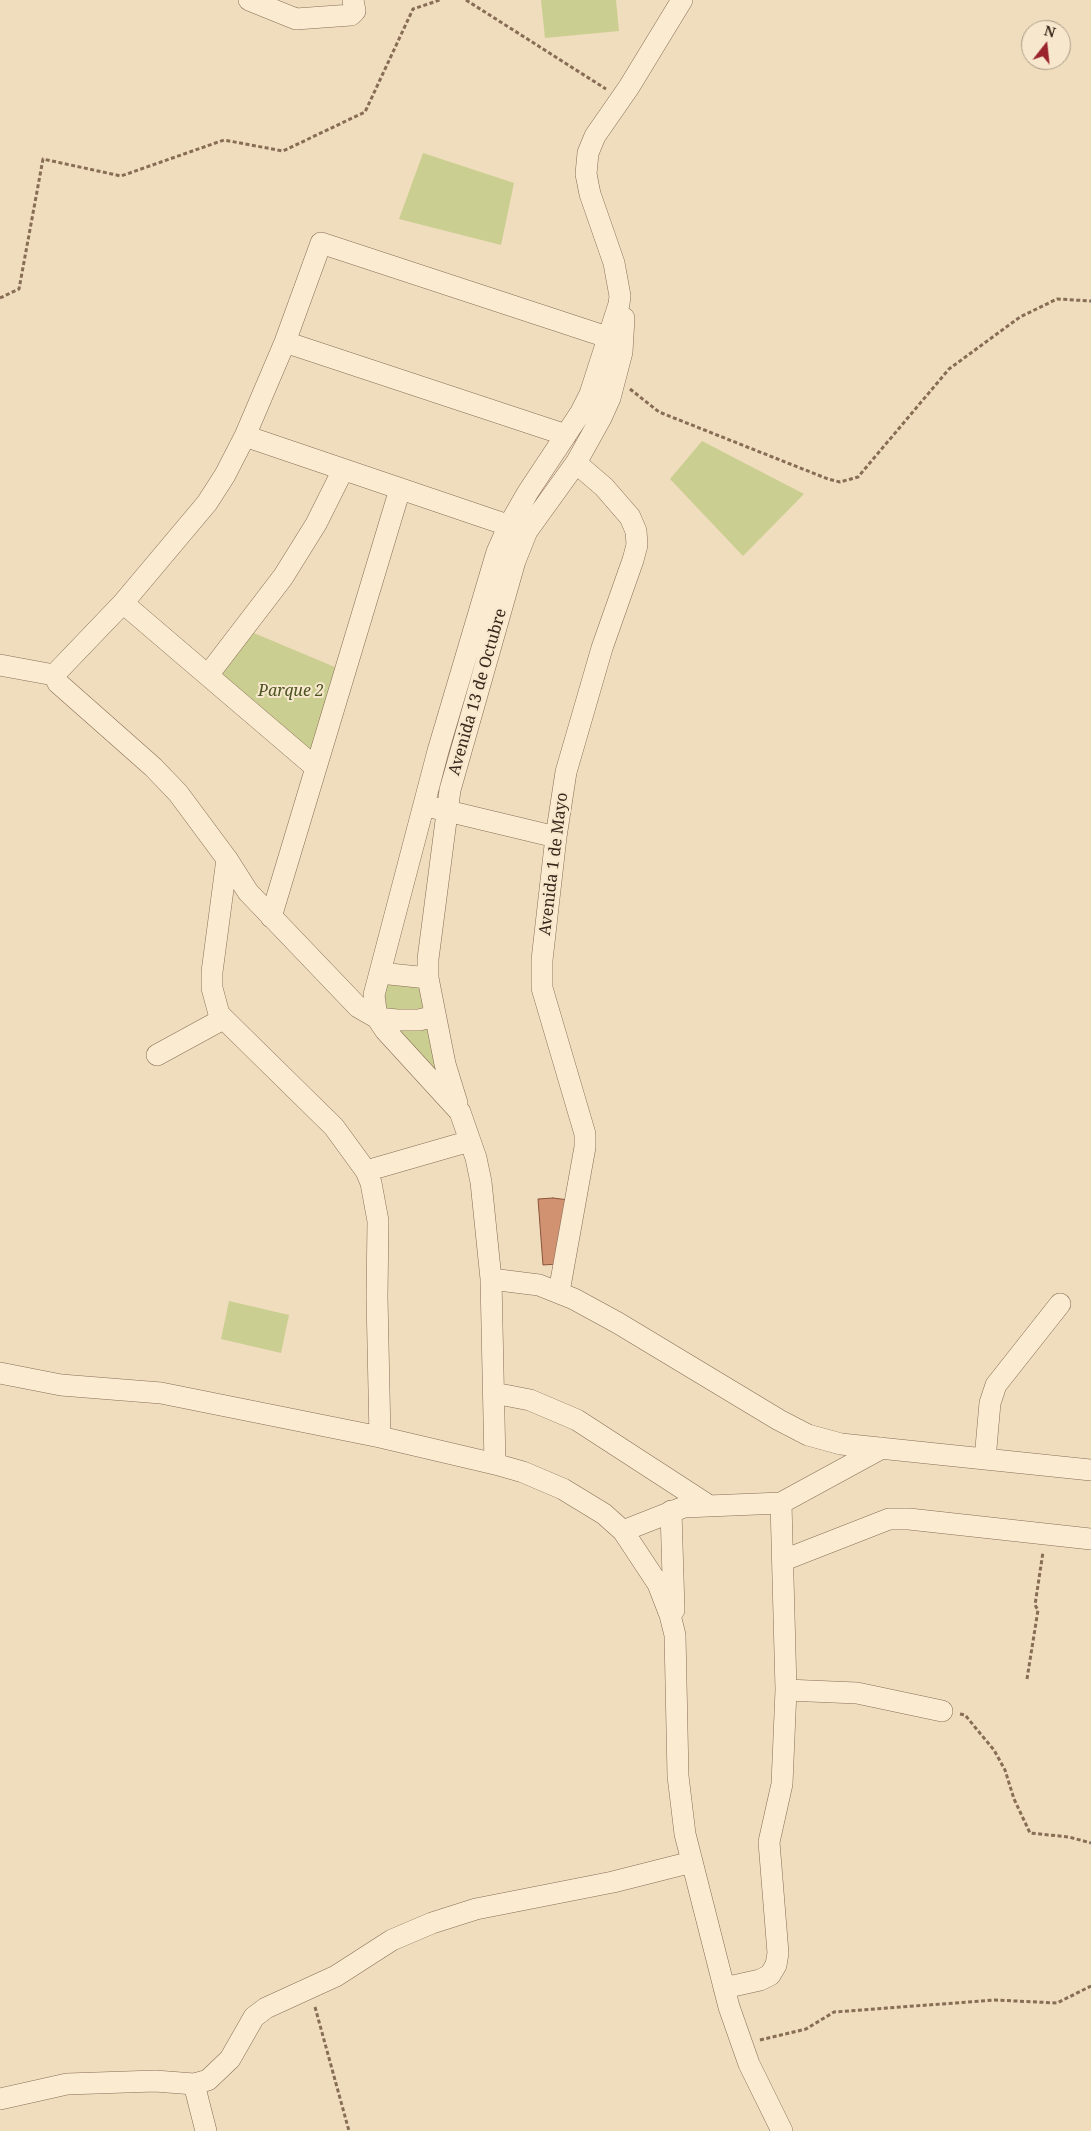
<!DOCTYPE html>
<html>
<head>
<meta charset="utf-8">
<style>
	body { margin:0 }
	#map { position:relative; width:1091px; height:2131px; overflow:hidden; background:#f0ddbd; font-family:"Noto Serif",serif }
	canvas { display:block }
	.north { position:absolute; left:1021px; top:20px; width:50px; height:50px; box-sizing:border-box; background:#f7e8cd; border:1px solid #aa9b86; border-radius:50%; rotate:16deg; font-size:14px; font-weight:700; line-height:20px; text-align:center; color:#37271b }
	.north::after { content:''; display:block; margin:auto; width:18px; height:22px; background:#9a232c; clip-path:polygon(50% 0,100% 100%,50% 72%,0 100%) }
</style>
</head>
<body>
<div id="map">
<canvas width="1091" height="2131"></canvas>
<div class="north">N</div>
</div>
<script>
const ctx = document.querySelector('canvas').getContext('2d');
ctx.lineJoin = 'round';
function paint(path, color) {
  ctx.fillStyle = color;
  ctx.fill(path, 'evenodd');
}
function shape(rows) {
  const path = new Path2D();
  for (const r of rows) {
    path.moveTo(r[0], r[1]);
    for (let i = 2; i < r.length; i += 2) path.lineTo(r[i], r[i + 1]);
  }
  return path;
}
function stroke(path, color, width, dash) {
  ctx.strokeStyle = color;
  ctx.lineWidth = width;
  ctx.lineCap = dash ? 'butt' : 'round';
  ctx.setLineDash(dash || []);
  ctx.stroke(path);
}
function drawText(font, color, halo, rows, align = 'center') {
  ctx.font = font + ' "Noto Serif",serif';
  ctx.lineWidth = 4;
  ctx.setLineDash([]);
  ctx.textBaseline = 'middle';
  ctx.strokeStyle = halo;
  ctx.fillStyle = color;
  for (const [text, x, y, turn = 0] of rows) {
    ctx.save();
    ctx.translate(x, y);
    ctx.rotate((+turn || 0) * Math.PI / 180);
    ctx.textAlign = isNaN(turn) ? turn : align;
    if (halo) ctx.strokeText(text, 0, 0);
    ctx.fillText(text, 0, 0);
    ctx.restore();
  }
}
const green = shape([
	[541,0,616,0,619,31,545,38],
	[423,153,514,183,501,245,399,219],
	[702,441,804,494,743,556,670,479],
	[249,631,342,670,314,761,214,676],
	[387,984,419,986,426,1002,422,1008,418,1012,388,1010,383,1005],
	[399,1028,427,1028,430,1030,437,1068,433,1069,397,1031],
	[229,1301,289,1315,281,1353,221,1339]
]);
const building = shape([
	[553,1198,569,1200,557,1264,543,1265,538,1199,553,1198]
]);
const path = shape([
	[466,0,606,89],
	[0,298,19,289,43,159,121,176,224,140,283,151,365,112,413,9,440,0],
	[630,389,659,412,828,479,840,482,858,477,949,369,1020,317,1057,299,1091,301],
	[1027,1679,1038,1610,1035,1605,1043,1552],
	[960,1714,965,1715,994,1750,1005,1770,1014,1799,1030,1833,1069,1837,1091,1843],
	[315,2007,349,2131],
	[760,2040,806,2029,834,2012,995,2000,1057,2003,1091,1986]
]);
const street = shape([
	[249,0,296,19,351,15,355,11,353,0],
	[285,342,566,435],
	[245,436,522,530],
	[123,603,315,767],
	[0,665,54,675],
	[54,675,123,603,207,503,225,475,245,436,285,342,321,243,610,338],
	[54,675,58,683,153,767,178,793,227,859,248,892,358,1007,377,1018,397,1020,419,1020,435,1016],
	[208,675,283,577,316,524,343,470],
	[435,808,556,837],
	[227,859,212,972,212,988,219,1014,334,1127,366,1171,371,1183,378,1221,377,1297,380,1437],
	[271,917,400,489],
	[380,973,428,978],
	[157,1055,223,1019],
	[457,1103,445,1064,428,978,428,959,450,790,515,561,527,531,576,463,601,418,610,398,622,352,624,318],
	[366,1171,470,1141],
	[491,1279,539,1285,574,1299,618,1323,779,1420,808,1435,841,1444,1091,1470],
	[559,1292,585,1147,585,1134,542,988,542,960,556,837,566,772,602,648,633,560,637,545,636,531,630,517,604,487,576,463],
	[0,1373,61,1385,161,1393,380,1437,495,1464,523,1472,563,1489,604,1514,623,1531,658,1584,670,1615,675,1635,678,1776,685,1834,729,2007,749,2064,782,2131],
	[494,1393,530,1400,577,1420,708,1505],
	[985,1459,990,1403,996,1385,1060,1304],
	[495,1464,491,1279,481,1182,476,1158,460,1112,385,1030,377,1018,374,995,438,751,497,552,509,525,528,492,581,412,590,394,619,304,620,296,614,263,590,194,586,174,588,153,595,136,629,87,682,0],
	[671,1511,674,1610],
	[623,1531,684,1507,781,1503,882,1448],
	[784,1560,889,1519,909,1519,1091,1539],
	[786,1690,857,1693,942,1711],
	[724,1988,760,1980,770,1975,776,1965,778,1953,769,1842,782,1784,786,1690,781,1503],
	[194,2084,206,2131],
	[0,2099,67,2084,155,2081,194,2084,208,2080,230,2059,254,2017,266,2008,336,1976,392,1940,432,1923,476,1909,613,1882,692,1862]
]);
const parkNames = [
	["Parque 2",291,691]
];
const streetNames = [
	["Avenida 13 de Octubre",478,692,-74],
	["Avenida 1 de Mayo",554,864,-83]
];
paint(green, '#cbce91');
paint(building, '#d09271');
stroke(building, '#89543a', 1);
stroke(street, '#886d56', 22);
stroke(path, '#886d56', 3, [4, 2.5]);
stroke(street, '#faebd1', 21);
drawText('italic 16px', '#4b5421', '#f7e8cd', parkNames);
drawText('16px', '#37271b', '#f7e8cd', streetNames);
</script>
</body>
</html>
